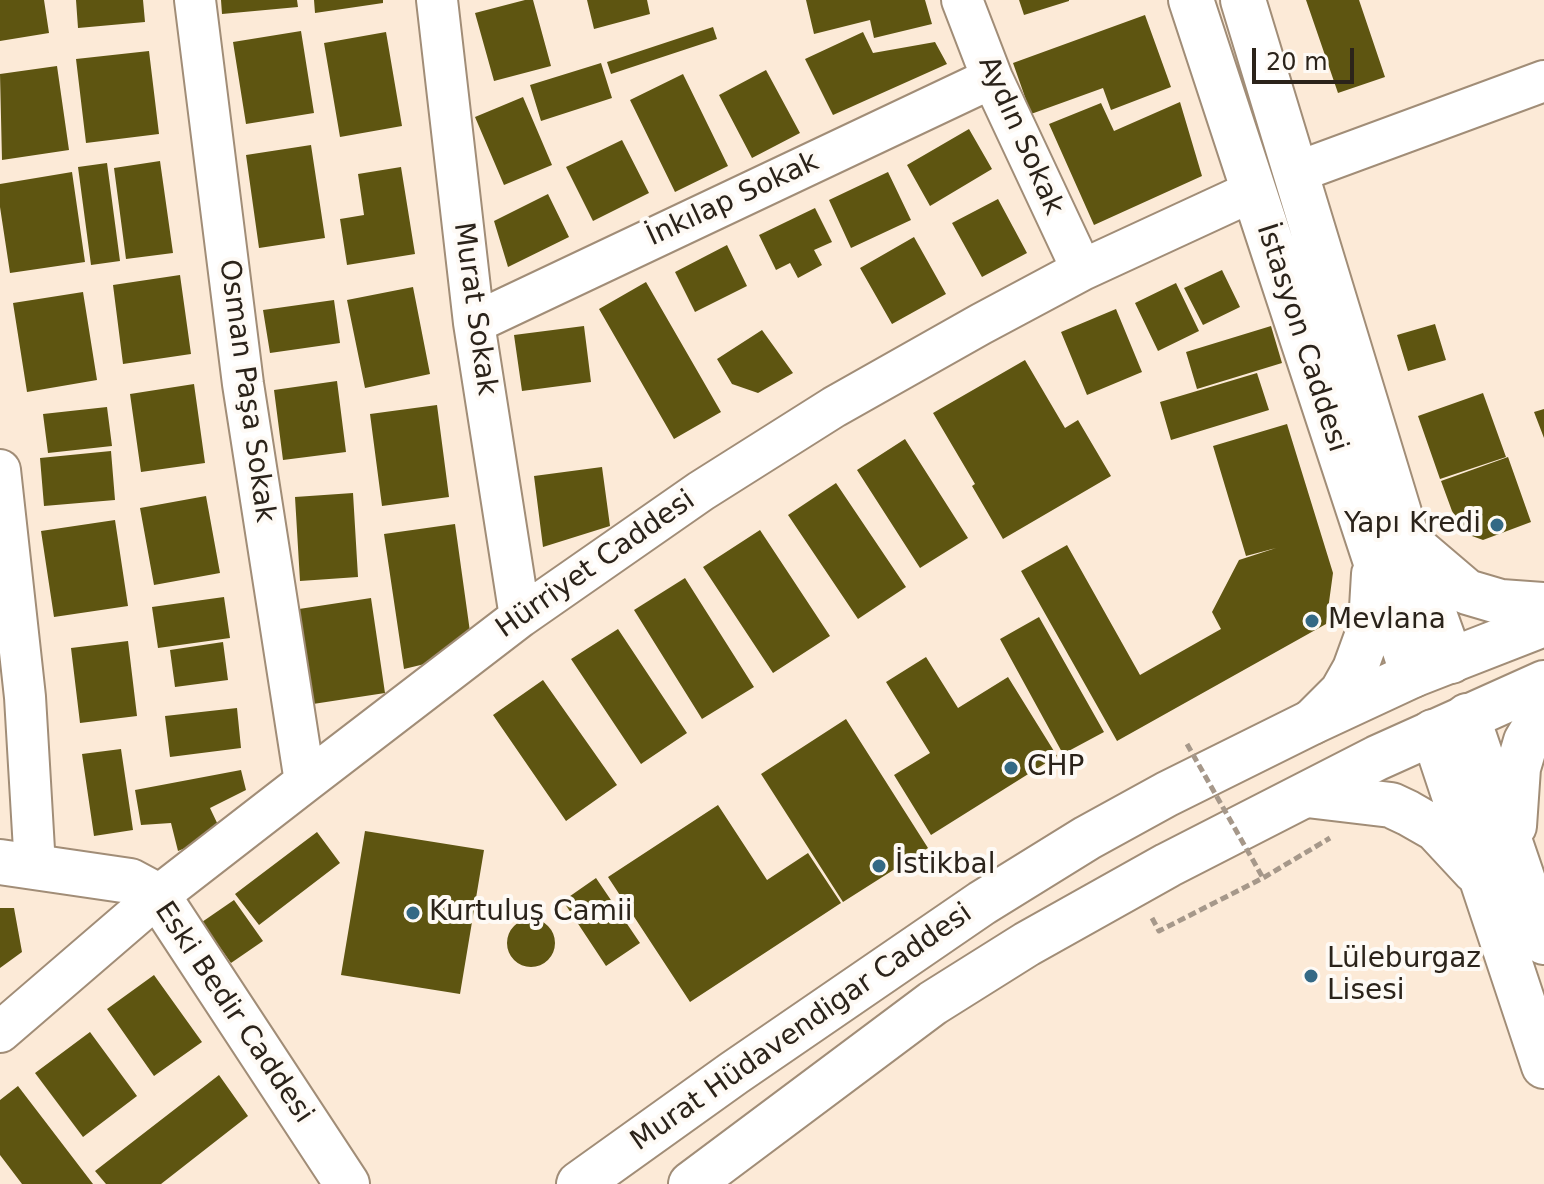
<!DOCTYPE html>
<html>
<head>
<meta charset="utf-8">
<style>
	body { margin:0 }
	#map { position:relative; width:1544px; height:1184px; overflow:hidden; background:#fcead7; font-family:"DejaVu Sans",sans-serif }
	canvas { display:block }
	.scale { position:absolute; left:1252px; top:48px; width:102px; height:36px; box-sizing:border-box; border:4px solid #2b231a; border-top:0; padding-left:10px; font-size:24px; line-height:28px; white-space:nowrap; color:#2b231a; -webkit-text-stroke:6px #fefaf5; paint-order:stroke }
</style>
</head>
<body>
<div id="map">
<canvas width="1544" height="1184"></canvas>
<div class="scale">20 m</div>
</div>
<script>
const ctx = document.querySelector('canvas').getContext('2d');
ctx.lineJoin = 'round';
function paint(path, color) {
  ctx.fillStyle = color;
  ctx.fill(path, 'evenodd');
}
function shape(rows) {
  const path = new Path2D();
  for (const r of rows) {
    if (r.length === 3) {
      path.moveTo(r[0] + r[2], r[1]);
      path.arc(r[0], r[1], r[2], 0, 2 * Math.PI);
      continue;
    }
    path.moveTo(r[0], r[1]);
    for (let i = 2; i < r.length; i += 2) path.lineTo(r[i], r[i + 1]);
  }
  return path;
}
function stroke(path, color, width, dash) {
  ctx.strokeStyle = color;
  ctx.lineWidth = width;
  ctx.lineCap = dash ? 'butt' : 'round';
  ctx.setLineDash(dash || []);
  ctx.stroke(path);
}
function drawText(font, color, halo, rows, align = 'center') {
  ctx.font = font + ' "DejaVu Sans",sans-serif';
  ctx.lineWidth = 8;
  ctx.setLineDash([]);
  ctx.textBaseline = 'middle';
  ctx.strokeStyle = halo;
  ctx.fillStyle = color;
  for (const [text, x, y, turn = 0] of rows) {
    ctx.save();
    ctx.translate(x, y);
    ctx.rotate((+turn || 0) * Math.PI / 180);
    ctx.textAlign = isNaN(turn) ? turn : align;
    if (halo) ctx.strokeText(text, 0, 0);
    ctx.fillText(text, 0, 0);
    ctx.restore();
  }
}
const building = shape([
	[0,0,44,0,49,33,0,41],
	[76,0,143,0,145,22,78,28],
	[221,0,297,0,298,7,222,14],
	[314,0,383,0,383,3,315,13],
	[525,0,533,0,551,66,494,81,475,13],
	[587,0,647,0,650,14,594,29],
	[806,0,925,0,932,24,874,38,870,20,814,34],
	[1019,0,1069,0,1069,1,1024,15],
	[1306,0,1359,0,1385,77,1338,93],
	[1145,15,1171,87,1111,110,1103,88,1031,114,1013,63],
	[713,27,717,39,611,74,607,62],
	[301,31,314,113,246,124,233,42],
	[386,32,402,126,340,137,324,43],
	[863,32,873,53,935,42,947,64,833,115,805,59],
	[149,51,159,134,86,143,76,59],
	[601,63,612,98,541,121,530,85],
	[57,66,69,150,2,160,0,74],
	[766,70,800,133,752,158,719,95],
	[683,74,728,166,675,192,630,100],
	[523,97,552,165,504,185,475,117],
	[1180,102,1202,176,1094,225,1049,124,1101,103,1114,131],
	[969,129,992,169,930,206,907,165],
	[622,140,649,193,593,221,566,167],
	[311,145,325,238,259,248,246,155],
	[160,161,173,253,126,259,114,168],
	[107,163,120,261,91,265,78,167],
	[401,167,415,254,347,265,340,219,364,215,358,174],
	[72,172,85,262,10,273,0,207,0,184],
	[888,172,911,220,851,248,829,200],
	[548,194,569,237,508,267,494,221],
	[998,199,1027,253,982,277,952,223],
	[815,208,832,242,814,250,822,265,798,278,790,263,776,270,759,235],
	[914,237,946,294,892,324,860,268],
	[727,245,747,286,695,312,675,272],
	[1222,270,1240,307,1203,325,1184,288],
	[180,275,191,354,123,364,113,285],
	[646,282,721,412,674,439,599,309],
	[1176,283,1199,331,1158,351,1135,303],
	[413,287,430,374,365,388,347,300],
	[83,292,97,380,27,392,13,303],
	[334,300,340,343,270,353,263,310],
	[1116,309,1142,372,1087,395,1061,332],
	[1435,324,1446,360,1408,371,1397,335],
	[584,326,591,382,522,391,514,335],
	[1271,326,1282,363,1197,389,1186,352],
	[762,330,793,373,758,393,732,384,717,359],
	[1025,360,1065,428,1078,420,1111,476,1003,539,972,486,975,484,933,413],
	[1257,373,1269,410,1171,440,1160,402],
	[337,381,346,452,283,460,274,390],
	[194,384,205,463,141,472,130,394],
	[1483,393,1506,457,1440,479,1418,416],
	[437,405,449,497,382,506,370,414],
	[107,407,112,446,48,453,43,414],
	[1544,409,1544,438,1534,412],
	[1287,424,1333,573,1326,624,1117,741,1021,571,1067,545,1140,675,1221,629,1212,612,1239,560,1276,548,1246,556,1213,446],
	[905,439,968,538,920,568,857,470],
	[111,451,115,500,44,506,40,458],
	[1508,457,1531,522,1483,540,1472,536,1463,528,1452,511,1441,481],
	[602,467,610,526,543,547,534,476],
	[836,483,906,587,858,619,788,515],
	[353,493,358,577,300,581,295,497],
	[206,496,220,573,154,585,140,508],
	[115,520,128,606,54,617,41,531],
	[455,524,471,639,433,662,404,669,384,534],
	[760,530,830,636,773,673,703,567],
	[685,578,754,687,702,719,634,610],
	[224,597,230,638,158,648,152,607],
	[371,598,385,693,313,704,299,609],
	[1039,617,1104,732,1063,754,1000,639],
	[618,629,687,733,641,764,571,659],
	[128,641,137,716,80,723,71,648],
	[223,642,228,680,175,687,170,650],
	[926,657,958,708,1008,677,1057,756,931,835,894,775,930,753,886,682],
	[543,680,617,785,566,821,493,715],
	[237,708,241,748,170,757,165,716],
	[846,719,928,848,843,902,761,774],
	[121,749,133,830,94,836,82,754],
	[241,770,246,790,210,808,219,827,208,839,178,851,171,823,141,825,135,790],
	[718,805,767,880,808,853,841,903,690,1002,608,877],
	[365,831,484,850,460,994,341,975],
	[317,832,340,863,259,925,235,894],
	[596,878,640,943,606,966,563,901],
	[234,900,263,941,231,963,202,922],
	[0,908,14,908,22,952,0,968],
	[531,943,24],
	[154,975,202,1042,154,1076,107,1009],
	[90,1032,137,1096,83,1137,35,1073],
	[219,1075,248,1116,161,1184,106,1184,95,1171],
	[18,1086,93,1184,22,1184,0,1155,0,1100]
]);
const path = shape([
	[1152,918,1159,931,1263,878,1330,838]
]);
const minor = shape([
	[195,0,243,384,305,782],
	[437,0,474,323,520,617],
	[962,0,992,78,1082,270],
	[1297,172,1544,81],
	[474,323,992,78],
	[0,470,25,697,35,867],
	[0,1032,158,896,305,782,520,617,701,491,834,407,981,324,1082,270,1253,191]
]);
const major = shape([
	[1191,0,1413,675],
	[1243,0,1407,539,1451,661],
	[1413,546,1467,592,1501,602,1544,605],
	[1467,716,1544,942],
	[1312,722,1342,692,1355,669,1371,625,1374,574],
	[1433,732,1544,1066],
	[1307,795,1391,805,1408,813,1436,829,1475,871],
	[1514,826,1518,768,1526,741,1544,711],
	[0,862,130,881,158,896,347,1184]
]);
const highway = shape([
	[579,1184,734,1073,982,903,1087,838,1167,794,1312,722,1413,675,1544,624],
	[691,1184,933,1003,1027,944,1168,865,1377,758,1544,683]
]);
const pathBridge = shape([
	[1187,744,1263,878]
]);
const markers = [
	[1497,525,8,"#346985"],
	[1312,621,8,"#346985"],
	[1011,768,8,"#346985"],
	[879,866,8,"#346985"],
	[413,913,8,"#346985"],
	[1311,976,8,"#346985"]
];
const streetNames = [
	["Aydın Sokak",1020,136,66],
	["İnkılap Sokak",733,200,-25],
	["Murat Sokak",474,309,82],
	["İstasyon Caddesi",1301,338,72],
	["Osman Paşa Sokak",246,391,82],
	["Hürriyet Caddesi",596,565,-35],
	["Eski Bedir Caddesi",233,1013,56],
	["Murat Hüdavendigar Caddesi",802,1028,-35]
];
const poiNames = [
	["Yapı Kredi",1481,525,"right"],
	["Mevlana",1328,621],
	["CHP",1027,768],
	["İstikbal",895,866],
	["Kurtuluş Camii",429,913],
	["Lüleburgaz",1327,960],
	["Lisesi",1327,992]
];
paint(building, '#5e5511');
stroke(minor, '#a18d77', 44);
stroke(major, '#a18d77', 48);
stroke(highway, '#a18d77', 48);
stroke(path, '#a6988a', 5, [8, 4]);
stroke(minor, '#fff', 40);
stroke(major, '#fff', 44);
stroke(highway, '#fff', 44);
stroke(pathBridge, '#a6988a', 5, [8, 4]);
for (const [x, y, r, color] of markers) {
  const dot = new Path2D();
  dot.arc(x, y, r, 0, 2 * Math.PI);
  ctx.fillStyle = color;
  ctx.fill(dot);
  stroke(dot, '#fefaf5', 3);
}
drawText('28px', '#2b231a', '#fefaf5', streetNames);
drawText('28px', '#2b231a', '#fefaf5', poiNames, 'left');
</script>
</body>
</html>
